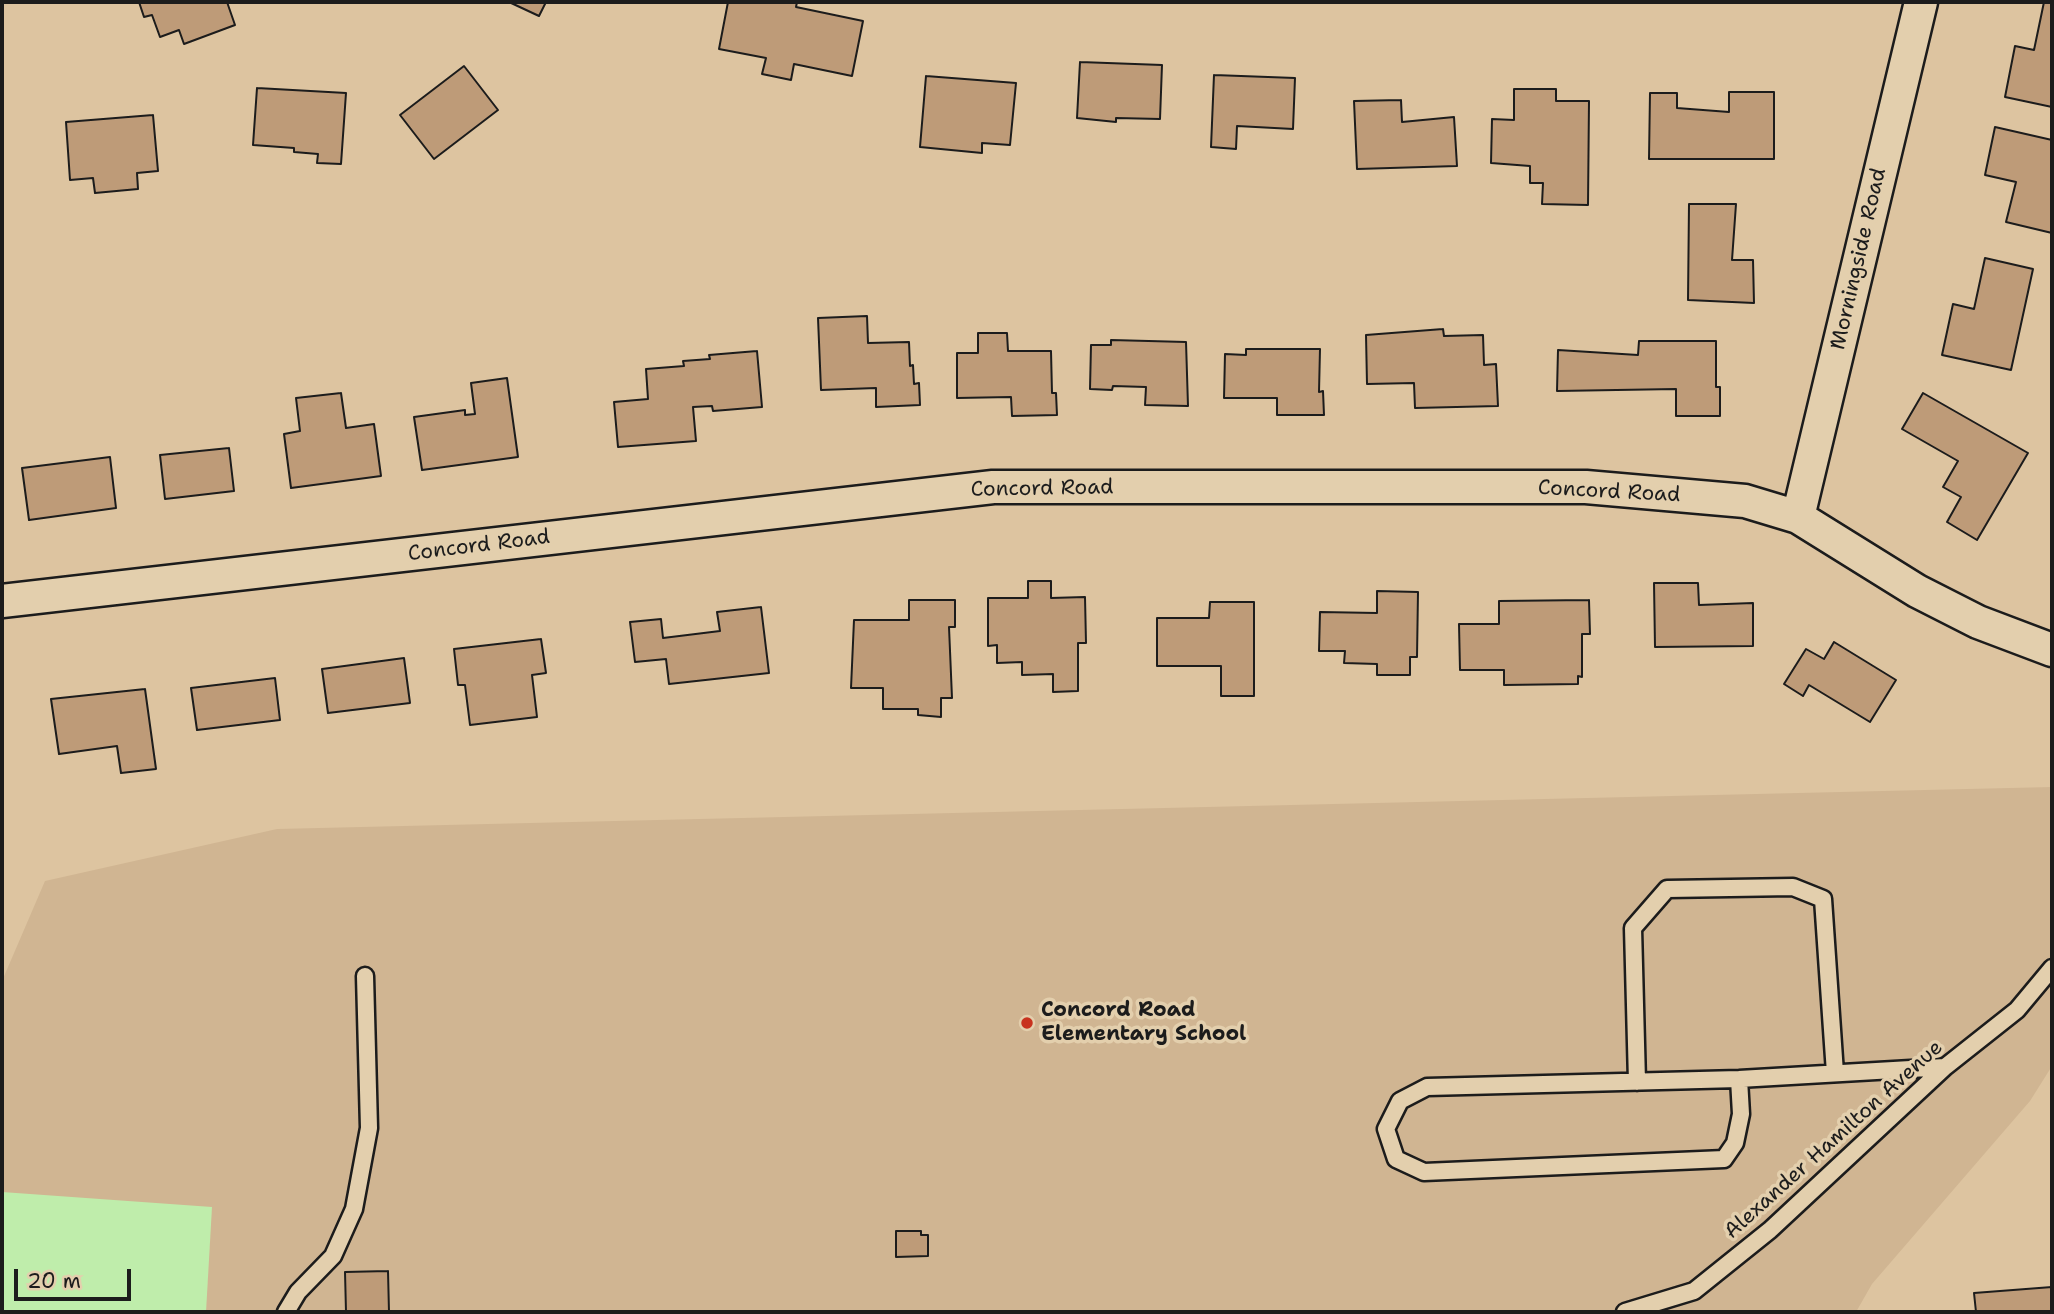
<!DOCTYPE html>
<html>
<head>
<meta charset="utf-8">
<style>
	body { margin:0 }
	#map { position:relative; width:2054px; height:1314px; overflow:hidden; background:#ddc4a0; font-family:"Shantell Sans",sans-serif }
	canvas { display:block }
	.frame { position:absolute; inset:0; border:4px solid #1c1c1c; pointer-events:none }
	.scale { position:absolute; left:14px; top:1269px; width:117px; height:32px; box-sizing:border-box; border:4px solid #1c1c1c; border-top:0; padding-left:9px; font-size:21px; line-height:24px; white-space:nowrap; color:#1c1c1c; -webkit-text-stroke:5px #e3cfad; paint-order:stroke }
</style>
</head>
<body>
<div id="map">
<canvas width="2054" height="1314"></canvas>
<div class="frame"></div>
<div class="scale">20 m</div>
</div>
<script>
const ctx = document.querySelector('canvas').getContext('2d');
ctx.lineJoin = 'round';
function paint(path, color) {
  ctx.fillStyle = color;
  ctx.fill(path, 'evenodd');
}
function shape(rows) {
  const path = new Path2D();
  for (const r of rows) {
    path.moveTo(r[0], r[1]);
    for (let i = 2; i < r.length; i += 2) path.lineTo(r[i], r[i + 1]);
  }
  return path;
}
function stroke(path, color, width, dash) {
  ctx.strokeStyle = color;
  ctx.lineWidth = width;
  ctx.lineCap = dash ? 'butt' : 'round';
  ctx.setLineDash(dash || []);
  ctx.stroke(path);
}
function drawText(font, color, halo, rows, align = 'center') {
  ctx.font = font + ' "Shantell Sans",sans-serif';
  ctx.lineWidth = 7;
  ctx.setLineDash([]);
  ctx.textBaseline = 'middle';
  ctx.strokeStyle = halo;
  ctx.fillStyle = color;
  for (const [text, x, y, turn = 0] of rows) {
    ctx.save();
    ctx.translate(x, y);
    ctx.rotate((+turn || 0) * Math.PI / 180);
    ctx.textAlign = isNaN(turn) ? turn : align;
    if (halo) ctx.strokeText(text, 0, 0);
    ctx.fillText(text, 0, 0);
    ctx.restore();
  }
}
const built = shape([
	[2052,787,2052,1066,2030,1101,1872,1284,1856,1312,2,1312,2,981,45,881,277,829]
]);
const green = shape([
	[2,1192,212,1207,206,1312,2,1312]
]);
const building = shape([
	[139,2,227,2,235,25,184,44,179,30,160,37,152,15,144,17,139,2],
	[509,2,546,2,539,16,509,2],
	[728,2,797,2,796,7,863,21,852,76,794,64,791,80,762,74,766,58,719,49,728,2],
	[2044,2,2052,2,2052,107,2005,97,2015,46,2034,50,2044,2],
	[1080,62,1162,65,1160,119,1116,118,1116,122,1077,118,1080,62],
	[464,66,498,110,434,159,400,115,464,66],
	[1214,75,1295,78,1293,129,1237,126,1236,149,1211,147,1214,75],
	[926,76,1016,83,1010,145,982,143,982,153,920,147,926,76],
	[257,88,346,93,341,164,317,163,318,154,294,152,294,148,253,145,257,88],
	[1514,89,1556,89,1556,101,1589,101,1588,205,1542,204,1543,183,1530,183,1530,166,1491,163,1492,119,1514,120,1514,89],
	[1729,92,1774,92,1774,159,1649,159,1650,93,1677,93,1677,108,1729,112,1729,92],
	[1401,100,1402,122,1454,117,1457,166,1357,169,1354,101,1401,100],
	[153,115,158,171,137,173,138,189,95,193,93,178,70,180,66,122,153,115],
	[1995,127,2052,140,2052,233,2006,222,2016,182,1985,175,1995,127],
	[1689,204,1736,204,1732,260,1753,260,1754,303,1688,300,1689,204],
	[1985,258,2033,269,2011,370,1942,355,1953,304,1974,309,1985,258],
	[867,316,868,343,909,342,910,366,913,365,914,384,919,383,920,405,876,407,876,388,821,390,818,318,867,316],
	[1443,329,1444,336,1483,335,1484,365,1496,364,1498,406,1415,408,1414,383,1367,384,1366,335,1443,329],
	[978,333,1007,333,1008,351,1051,351,1052,393,1056,393,1057,415,1012,416,1011,397,957,398,957,353,978,353,978,333],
	[1111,340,1186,342,1188,406,1145,405,1146,387,1113,386,1112,390,1090,389,1091,345,1111,345,1111,340],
	[1639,341,1716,341,1716,387,1720,387,1720,416,1676,416,1676,389,1557,391,1558,350,1638,355,1639,341],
	[1246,349,1320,349,1319,392,1323,391,1324,415,1277,415,1277,398,1224,398,1225,354,1246,355,1246,349],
	[757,351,762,407,713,411,712,406,693,407,696,441,618,447,614,402,648,399,646,369,684,366,683,361,710,359,709,355,757,351],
	[507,378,518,457,422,470,414,417,465,410,465,415,475,414,471,383,507,378],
	[341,393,346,428,374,424,381,476,291,488,284,434,300,431,296,398,341,393],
	[1923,393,2028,453,1977,540,1947,522,1961,497,1943,487,1958,461,1902,429,1923,393],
	[229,448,234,491,165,499,160,455,229,448],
	[110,457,116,508,29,520,22,468,110,457],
	[1028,581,1051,581,1051,598,1085,597,1086,643,1078,643,1078,691,1053,692,1053,674,1022,675,1022,662,997,663,997,645,988,646,988,598,1028,598,1028,581],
	[1654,583,1698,583,1699,605,1753,603,1753,646,1655,647,1654,583],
	[1377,591,1418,592,1417,657,1410,657,1410,675,1377,675,1377,664,1344,663,1345,651,1319,651,1320,612,1377,613,1377,591],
	[909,600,955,600,955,627,949,627,952,698,941,698,941,717,918,715,918,709,883,709,883,688,851,688,854,620,909,620,909,600],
	[1589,600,1590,634,1582,634,1582,677,1578,676,1578,684,1504,685,1504,670,1460,670,1459,624,1499,624,1499,601,1589,600],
	[1210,602,1254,602,1254,696,1221,696,1221,666,1157,666,1157,618,1209,618,1210,602],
	[761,607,769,673,669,684,666,659,635,662,630,622,661,619,663,638,720,631,717,612,761,607],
	[541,639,546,673,532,675,537,717,470,725,465,685,458,685,454,649,541,639],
	[1834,642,1896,680,1870,722,1809,685,1803,696,1784,684,1806,649,1824,659,1834,642],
	[404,658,410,703,328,713,322,669,404,658],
	[275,678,280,720,197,730,191,688,275,678],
	[145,689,156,769,121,773,117,746,59,754,51,699,145,689],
	[896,1231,921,1231,921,1235,928,1235,928,1256,896,1257,896,1231],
	[388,1271,389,1312,346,1312,345,1272,388,1271],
	[2052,1287,2052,1312,1976,1312,1974,1293,2052,1287]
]);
const lane = shape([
	[1739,1079,1741,1114,1735,1143,1724,1159,1424,1172,1396,1159,1386,1129,1400,1101,1427,1087,1739,1079,1945,1067],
	[1637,1082,1633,928,1667,889,1793,887,1823,899,1835,1073],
	[286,1312,298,1292,333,1256,354,1209,369,1128,365,976],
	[1625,1312,1694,1291,1770,1230,1945,1067,2017,1010,2052,968]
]);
const street = shape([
	[1798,517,1921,2],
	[2,601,993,487,1586,487,1745,501,1798,517,1917,591,1978,622,2052,650]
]);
const markers = [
	[1027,1023,7,"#c8321e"]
];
const streetNames = [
	["Morningside Road",1859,259,-77],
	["Concord Road",1042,489,-1],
	["Concord Road",1609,492,3],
	["Concord Road",479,546,-7],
	["Alexander Hamilton Avenue",1834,1140,-42]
];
const poiNames = [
	["Concord Road",1041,1011],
	["Elementary School",1041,1035]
];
paint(built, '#d0b592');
paint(green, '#bfedab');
paint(building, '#be9b78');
stroke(building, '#1c1c1c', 2);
stroke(lane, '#1c1c1c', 21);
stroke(street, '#1c1c1c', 37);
stroke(lane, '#e3cfad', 16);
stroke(street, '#e3cfad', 32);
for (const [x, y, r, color] of markers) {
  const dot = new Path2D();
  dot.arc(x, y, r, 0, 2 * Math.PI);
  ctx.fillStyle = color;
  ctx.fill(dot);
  stroke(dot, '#e3cfad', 2.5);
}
drawText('21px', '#1c1c1c', '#e3cfad', streetNames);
drawText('bold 21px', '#1c1c1c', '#e3cfad', poiNames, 'left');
</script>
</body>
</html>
